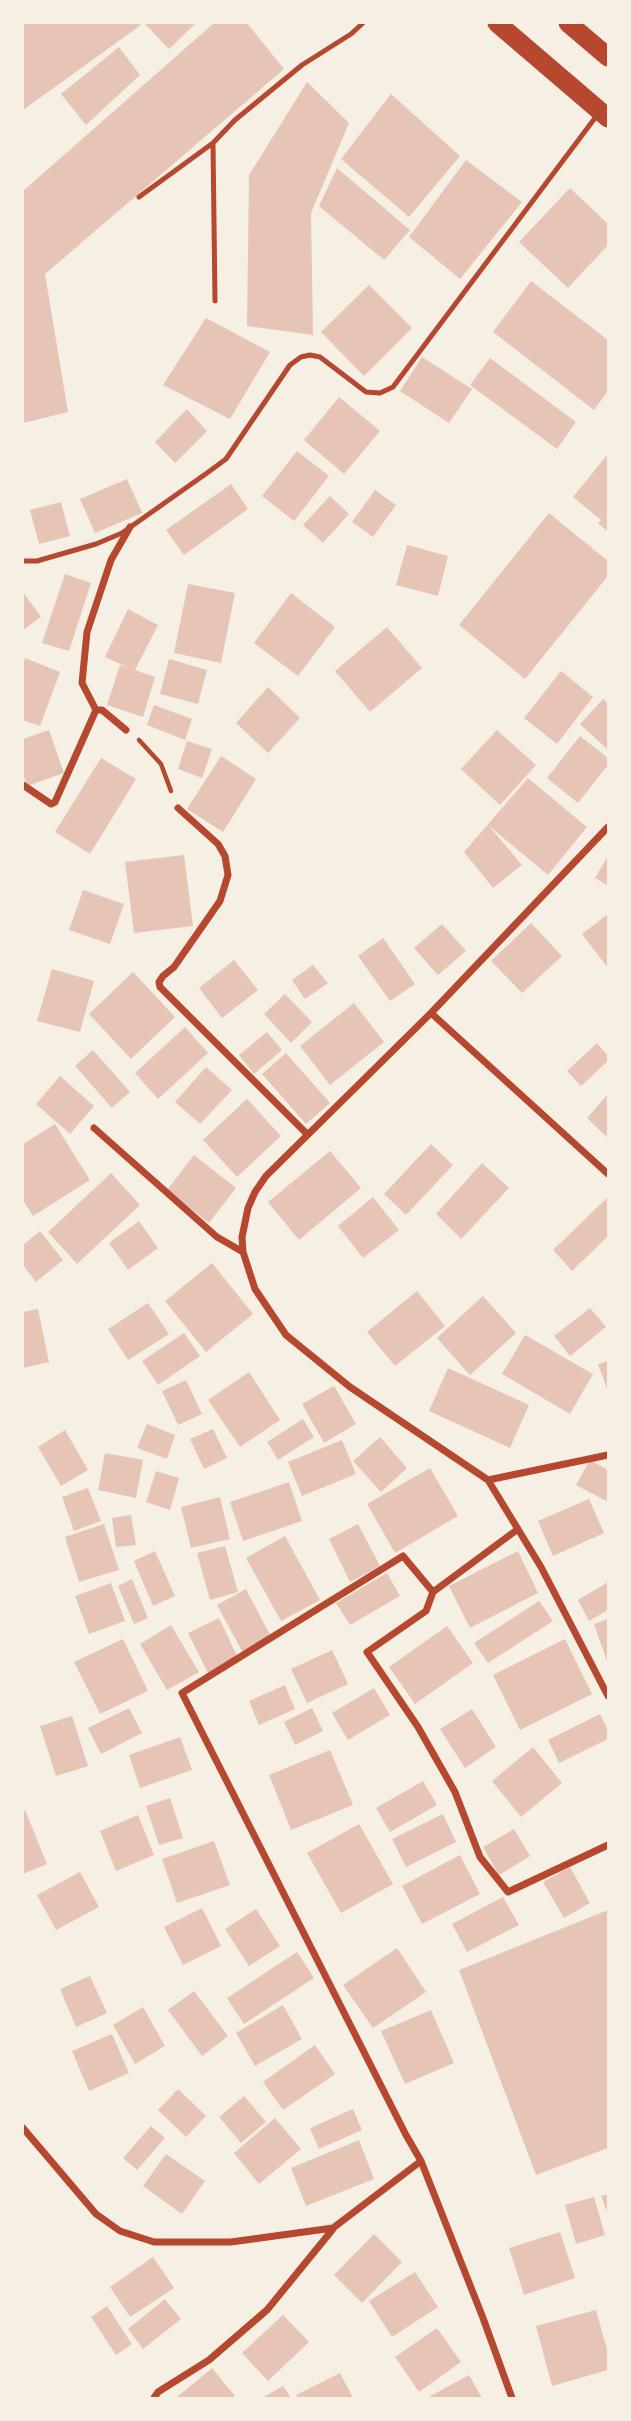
<!DOCTYPE html>
<html>
<head>
<meta charset="utf-8">
<style>
	body { margin:0 }
	#map { position:relative; width:631px; height:2421px; overflow:hidden; background:#f6efe4; font-family:"Asap Condensed",sans-serif }
	canvas { display:block }
	.frame { position:absolute; inset:0; border:24px solid #f6efe4; pointer-events:none }
</style>
</head>
<body>
<div id="map">
<canvas width="631" height="2421"></canvas>
<div class="frame"></div>
</div>
<script>
const ctx = document.querySelector('canvas').getContext('2d');
ctx.lineJoin = 'round';
function paint(path, color) {
  ctx.fillStyle = color;
  ctx.fill(path, 'evenodd');
}
function shape(rows) {
  const path = new Path2D();
  for (const r of rows) {
    path.moveTo(r[0], r[1]);
    for (let i = 2; i < r.length; i += 2) path.lineTo(r[i], r[i + 1]);
  }
  return path;
}
function stroke(path, color, width, dash) {
  ctx.strokeStyle = color;
  ctx.lineWidth = width;
  ctx.lineCap = dash ? 'butt' : 'round';
  ctx.setLineDash(dash || []);
  ctx.stroke(path);
}
const building = shape([
	[23,23,139,23,141,25,23,110],
	[144,23,196,23,169,49],
	[214,23,247,23,284,69,45,274,68,412,23,423,23,191],
	[119,47,140,75,86,125,61,94],
	[307,82,349,123,311,213,313,335,247,326,249,175],
	[391,94,460,156,409,217,341,159],
	[466,160,522,202,460,279,409,237],
	[337,168,410,230,384,260,319,206],
	[570,188,608,224,608,245,568,288,519,242],
	[531,281,608,340,608,391,594,410,493,332],
	[369,285,412,328,364,376,321,332],
	[206,318,270,352,230,419,163,385],
	[422,357,472,389,449,423,400,391],
	[490,358,576,422,557,449,470,385],
	[339,397,380,431,344,474,304,440],
	[187,409,207,431,175,463,155,442],
	[297,451,329,476,294,521,262,496],
	[608,454,608,532,598,523,601,520,573,497],
	[127,479,142,513,95,533,80,499],
	[231,484,248,509,184,555,166,530],
	[375,490,396,505,373,537,352,522],
	[330,496,349,514,323,543,303,525],
	[61,502,70,536,39,544,30,510],
	[549,513,608,561,608,576,525,679,459,625],
	[407,545,448,556,438,596,396,585],
	[65,574,91,583,69,651,42,643],
	[188,584,235,593,221,663,174,653],
	[23,592,41,617,23,630],
	[291,593,335,627,298,676,254,643],
	[128,609,158,625,135,670,155,677,143,717,107,705,120,665,129,668,105,657],
	[387,627,422,668,370,712,335,671],
	[25,658,60,672,40,726,23,720,23,665],
	[169,659,207,670,198,704,160,694],
	[561,671,593,697,557,744,524,718],
	[268,687,300,718,268,753,236,723],
	[603,699,608,704,608,750,580,724],
	[154,705,192,719,185,740,147,725],
	[49,730,64,773,27,786,23,774,23,739],
	[497,730,536,765,500,805,461,769],
	[580,736,608,758,608,765,578,803,547,778],
	[187,741,212,749,202,778,178,769],
	[221,756,256,779,223,832,187,809],
	[101,758,136,779,90,854,55,832],
	[528,778,587,827,548,875,489,826,522,865,493,888,464,852],
	[184,855,193,926,134,933,125,862],
	[608,856,608,886,595,878],
	[83,890,124,904,110,944,69,930],
	[608,914,608,968,582,934],
	[531,923,562,956,522,993,491,961],
	[442,924,466,951,438,975,414,948],
	[383,938,415,984,390,1001,358,956],
	[234,960,258,990,222,1018,199,988],
	[313,965,328,983,305,999,292,980],
	[52,969,94,981,80,1032,37,1021],
	[133,972,175,1017,131,1059,89,1014],
	[285,994,312,1022,291,1043,264,1014],
	[354,1003,384,1042,330,1085,300,1046],
	[185,1027,208,1053,158,1099,135,1073],
	[267,1032,282,1050,254,1074,239,1055],
	[597,1043,608,1056,608,1061,581,1086,567,1071],
	[93,1050,130,1092,112,1108,75,1066],
	[286,1053,330,1103,306,1124,262,1074],
	[206,1067,232,1090,200,1124,175,1102],
	[60,1076,94,1106,70,1134,36,1104],
	[608,1094,608,1138,587,1118],
	[247,1099,281,1136,237,1177,203,1140],
	[55,1124,90,1180,33,1216,23,1200,23,1144],
	[431,1144,453,1165,406,1215,384,1194],
	[330,1151,361,1188,299,1240,268,1202],
	[194,1155,236,1188,209,1223,167,1190],
	[482,1163,509,1188,461,1239,436,1214],
	[111,1173,140,1205,77,1264,48,1232],
	[373,1197,399,1230,363,1258,338,1226],
	[608,1197,608,1236,572,1271,553,1250],
	[139,1221,158,1248,128,1270,109,1243],
	[40,1231,63,1260,36,1282,23,1265,23,1245],
	[212,1263,253,1314,206,1352,165,1301],
	[417,1291,445,1326,395,1366,367,1332],
	[483,1296,516,1333,470,1375,437,1338],
	[148,1303,169,1334,128,1360,108,1329],
	[590,1308,606,1327,570,1356,554,1336],
	[38,1309,49,1362,23,1368,23,1312],
	[184,1333,200,1356,158,1385,142,1361],
	[525,1335,593,1374,570,1414,502,1374],
	[608,1361,608,1392,598,1364],
	[448,1368,529,1405,510,1448,429,1411],
	[249,1372,280,1420,240,1447,208,1400],
	[186,1380,202,1414,178,1425,162,1391],
	[334,1386,356,1424,324,1443,302,1404],
	[303,1419,314,1437,278,1460,267,1442],
	[147,1424,175,1435,167,1459,137,1448],
	[213,1429,227,1458,204,1469,190,1439],
	[65,1430,88,1470,61,1486,38,1447],
	[380,1437,407,1468,381,1492,353,1461],
	[342,1440,356,1474,302,1496,288,1462],
	[105,1453,143,1460,136,1498,98,1490],
	[590,1460,608,1470,608,1502,576,1485],
	[430,1468,458,1516,395,1553,367,1504],
	[156,1471,179,1478,170,1510,146,1502],
	[289,1482,302,1521,243,1541,230,1502],
	[88,1488,101,1521,74,1531,62,1497],
	[220,1497,230,1539,191,1548,181,1507],
	[589,1499,604,1533,553,1556,538,1521],
	[131,1515,136,1545,116,1547,112,1518],
	[104,1524,119,1570,79,1582,65,1537],
	[358,1524,380,1566,350,1582,329,1539],
	[285,1536,320,1600,281,1621,246,1558],
	[225,1546,238,1592,210,1600,197,1553],
	[155,1551,175,1596,153,1606,134,1561],
	[518,1551,538,1593,470,1628,449,1586],
	[387,1573,400,1596,350,1625,336,1603],
	[132,1579,148,1618,134,1624,118,1586],
	[608,1582,608,1610,589,1621,578,1600],
	[111,1583,125,1621,89,1634,75,1596],
	[246,1589,271,1637,243,1653,217,1605],
	[539,1601,553,1621,488,1663,474,1643],
	[219,1618,238,1658,208,1673,188,1633],
	[608,1619,608,1664,594,1624],
	[171,1625,199,1672,167,1690,140,1644],
	[447,1626,473,1663,415,1704,389,1667],
	[123,1639,148,1691,100,1714,74,1662],
	[565,1639,592,1694,520,1730,493,1675],
	[332,1650,348,1684,307,1703,291,1669],
	[285,1685,295,1709,259,1725,249,1701],
	[374,1688,390,1715,348,1740,332,1713],
	[129,1708,142,1733,101,1754,88,1728],
	[312,1708,323,1731,295,1745,284,1722],
	[472,1709,496,1747,465,1768,440,1729],
	[600,1714,608,1730,608,1739,559,1763,548,1740],
	[72,1716,88,1766,56,1776,40,1726],
	[180,1737,192,1770,140,1788,129,1755],
	[533,1747,562,1783,521,1817,492,1781],
	[330,1750,353,1805,291,1830,269,1775],
	[423,1781,437,1805,390,1832,376,1808],
	[170,1798,183,1838,159,1845,146,1806],
	[25,1810,47,1864,23,1874,23,1811],
	[443,1814,456,1842,406,1867,392,1839],
	[138,1815,154,1855,116,1871,100,1831],
	[359,1824,393,1884,341,1913,307,1853],
	[514,1829,530,1856,499,1875,483,1847],
	[214,1841,230,1885,177,1903,162,1859],
	[460,1855,480,1894,422,1924,402,1886],
	[570,1867,590,1903,564,1918,543,1882],
	[80,1872,99,1907,56,1930,37,1895],
	[503,1897,519,1925,467,1952,452,1924],
	[202,1908,221,1946,183,1965,164,1927],
	[256,1909,280,1946,249,1966,225,1929],
	[608,1910,608,2148,536,2175,459,1970],
	[397,1948,426,1992,373,2028,343,1985],
	[297,1952,314,1978,244,2024,227,1998],
	[90,1976,107,2013,76,2027,60,1989],
	[194,1991,228,2036,202,2056,168,2010],
	[283,2005,302,2039,255,2066,236,2033],
	[143,2007,165,2046,135,2064,113,2025],
	[431,2010,454,2063,405,2084,381,2031],
	[112,2034,129,2073,89,2091,72,2051],
	[315,2045,335,2074,283,2110,263,2082],
	[178,2089,206,2116,186,2137,158,2110],
	[244,2096,266,2122,241,2143,219,2117],
	[353,2109,362,2130,319,2149,310,2128],
	[275,2118,301,2149,259,2184,234,2153],
	[151,2126,165,2138,137,2170,123,2158],
	[359,2140,374,2179,306,2206,291,2168],
	[166,2154,205,2181,182,2214,143,2186],
	[608,2194,608,2215,601,2196],
	[594,2197,605,2235,576,2244,565,2205],
	[560,2232,575,2278,524,2295,509,2248],
	[374,2234,402,2262,362,2303,334,2275],
	[153,2257,174,2288,130,2317,110,2287],
	[415,2272,438,2307,392,2337,369,2301],
	[165,2299,181,2319,143,2349,128,2329],
	[107,2306,132,2344,116,2355,91,2317],
	[596,2310,608,2353,608,2370,552,2386,536,2326],
	[283,2315,309,2342,268,2381,242,2353],
	[437,2328,461,2362,419,2392,395,2357],
	[212,2368,235,2396,232,2398,176,2398],
	[340,2373,353,2398,298,2398,296,2395],
	[469,2375,482,2398,427,2398],
	[283,2386,291,2398,262,2398]
]);
const path = shape([
	[139,740,161,764,171,791]
]);
const service = shape([
	[213,143,215,301],
	[139,197,213,143,235,120,302,65,351,34,363,23],
	[23,561,37,561,96,544,122,533,207,473,226,459,290,365,301,357,310,355,320,357,366,392,380,393,393,387,598,114]
]);
const minor = shape([
	[96,710,82,683,87,632,111,560,130,527],
	[96,710,102,710,126,730],
	[23,785,51,804,55,802,96,710],
	[178,808,218,844,225,856,228,875,220,901,174,967,163,976,159,982,160,987,307,1134],
	[608,827,431,1013,266,1176,255,1192,248,1208,242,1237,243,1252,255,1289,286,1335,350,1387,488,1480,608,1455],
	[431,1013,608,1174],
	[94,1128,217,1237,243,1252],
	[488,1480,541,1567,608,1696],
	[433,1592,426,1611,367,1652,418,1727,455,1792,480,1857,508,1892,608,1845],
	[23,2128,96,2214,120,2231,154,2242,231,2242,333,2228,421,2161],
	[154,2398,158,2392,209,2360,267,2310,333,2229],
	[512,2398,483,2318,421,2161,406,2135,182,1693,403,1556,433,1592,518,1529]
]);
const trunk = shape([
	[497,23,608,118],
	[568,23,608,57]
]);
paint(building, '#e6c5b7');
stroke(path, '#b5482f', 4.5);
stroke(service, '#b5482f', 5);
stroke(minor, '#b5482f', 7);
stroke(trunk, '#b5482f', 19);
</script>
</body>
</html>
